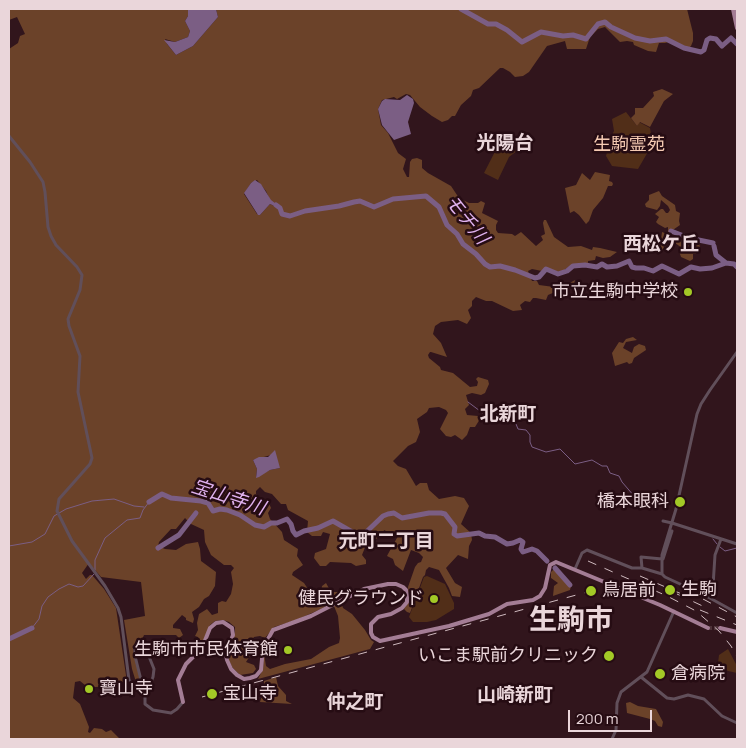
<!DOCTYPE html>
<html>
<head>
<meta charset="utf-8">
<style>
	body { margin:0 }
	#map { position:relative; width:746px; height:748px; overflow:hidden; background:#31151c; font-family:Manrope,sans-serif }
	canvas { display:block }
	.frame { position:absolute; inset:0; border:10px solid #ead6da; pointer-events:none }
	.scale { position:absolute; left:568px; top:710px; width:84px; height:22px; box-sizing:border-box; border:2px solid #ead6da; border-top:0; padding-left:6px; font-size:15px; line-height:18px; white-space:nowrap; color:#ead6da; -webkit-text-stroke:4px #260c13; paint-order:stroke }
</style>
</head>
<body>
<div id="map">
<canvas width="746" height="748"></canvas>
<div class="frame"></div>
<div class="scale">200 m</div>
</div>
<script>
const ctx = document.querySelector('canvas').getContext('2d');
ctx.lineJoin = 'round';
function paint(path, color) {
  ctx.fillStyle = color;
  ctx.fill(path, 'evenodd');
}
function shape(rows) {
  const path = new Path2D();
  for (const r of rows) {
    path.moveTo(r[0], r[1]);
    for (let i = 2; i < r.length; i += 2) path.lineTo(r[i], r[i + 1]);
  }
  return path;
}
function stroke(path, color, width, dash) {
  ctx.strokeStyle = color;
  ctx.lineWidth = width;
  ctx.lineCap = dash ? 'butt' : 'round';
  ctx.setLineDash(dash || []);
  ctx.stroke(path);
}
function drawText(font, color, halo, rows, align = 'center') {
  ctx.font = font + ' Manrope,"Noto Sans JP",sans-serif';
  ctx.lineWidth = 5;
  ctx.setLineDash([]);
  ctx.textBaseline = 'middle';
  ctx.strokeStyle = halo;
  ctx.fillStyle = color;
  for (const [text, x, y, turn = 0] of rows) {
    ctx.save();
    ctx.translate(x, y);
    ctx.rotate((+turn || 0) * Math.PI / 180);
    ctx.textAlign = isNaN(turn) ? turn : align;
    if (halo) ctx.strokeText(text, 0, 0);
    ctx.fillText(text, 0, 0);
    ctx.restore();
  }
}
const green = shape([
	[626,112,637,126,639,122,650,128,652,140,649,150,638,169,612,166,606,156,607,152,604,151,614,131,612,119],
	[503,136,517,143,522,147,509,157,498,180,484,173],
	[427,576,445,584,454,603,454,609,436,620,427,622,413,622,409,617,424,577],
	[728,649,737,666,737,673,728,671,718,663,719,655]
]);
const forest = shape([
	[9,9,188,9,188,16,185,21,190,31,188,37,175,42,165,39,167,44,176,55,193,46,218,17,216,9,687,9,693,33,693,41,691,46,686,50,668,42,665,43,659,43,656,52,648,51,634,45,633,42,627,41,620,42,605,27,598,29,590,37,586,49,567,49,565,41,547,46,529,72,523,76,515,77,510,72,503,68,500,68,479,88,473,90,471,96,461,105,455,116,452,116,448,120,442,122,432,116,420,107,410,95,406,94,397,99,394,97,382,100,378,109,381,125,388,133,398,153,406,159,403,169,407,177,409,177,410,162,412,159,417,158,422,160,422,168,428,173,451,186,459,198,469,203,478,203,481,201,485,203,482,213,498,221,496,225,496,230,498,233,512,234,515,236,521,232,536,246,543,240,541,236,545,234,543,223,544,220,546,220,554,237,568,247,581,246,592,250,593,247,600,248,617,252,610,257,603,258,596,256,595,260,588,261,588,264,571,265,560,273,546,268,542,271,532,269,528,271,532,281,537,281,539,285,554,287,561,284,568,284,575,280,574,284,567,292,564,293,561,291,559,293,555,292,548,295,546,300,536,298,533,298,530,302,525,301,520,305,522,310,513,311,492,301,486,301,476,297,472,301,472,306,468,310,471,318,467,324,458,320,441,322,435,326,433,334,441,343,447,357,431,352,430,352,428,355,429,358,440,367,441,370,453,373,470,387,477,386,478,382,476,379,478,377,488,380,489,384,485,393,481,395,472,393,466,395,469,405,465,409,467,415,478,416,480,419,475,427,470,427,467,435,462,440,455,435,451,437,446,436,440,429,448,413,446,410,439,407,429,408,427,412,417,419,420,432,416,442,408,446,393,461,398,466,406,469,416,486,420,483,427,483,429,490,439,499,455,496,464,498,469,506,461,524,471,533,472,540,469,546,468,559,458,555,446,568,455,583,462,587,460,597,452,596,449,588,439,570,429,567,426,570,425,575,423,577,410,613,407,612,404,609,410,600,408,587,415,567,418,563,421,562,423,557,419,553,411,550,403,571,395,565,393,559,387,556,388,554,398,536,387,534,385,530,380,533,379,537,366,545,362,555,366,560,366,564,356,566,351,563,330,562,326,566,320,566,314,558,315,553,326,549,330,534,323,532,321,536,312,536,307,532,308,521,288,510,286,504,281,504,272,494,265,492,260,487,256,491,256,494,261,500,268,501,271,508,268,513,270,519,282,532,284,540,298,549,297,556,303,565,293,572,292,575,304,583,312,595,316,592,321,592,322,586,326,583,331,592,346,592,346,593,327,598,324,601,326,606,321,609,296,620,274,627,265,638,260,636,254,637,249,644,248,650,250,656,246,662,254,665,256,669,253,673,240,675,232,667,229,660,229,650,235,632,235,627,229,622,223,620,215,621,210,625,200,648,196,651,194,650,199,641,198,637,195,636,198,630,197,623,199,614,207,609,212,615,218,613,218,603,222,601,226,602,231,594,233,584,231,572,234,568,231,565,224,565,211,555,205,542,204,530,191,524,185,518,176,529,171,529,159,542,158,546,165,549,176,550,186,544,198,542,200,549,201,561,216,572,215,586,209,596,204,599,199,607,192,612,194,619,193,623,186,620,186,618,182,615,173,625,173,628,180,629,183,635,179,638,176,635,144,635,141,642,137,642,134,646,133,649,139,672,139,682,136,682,132,669,124,620,145,616,141,582,101,577,89,563,82,573,86,579,90,575,92,575,104,589,116,608,127,682,131,690,130,696,125,694,122,696,116,693,119,689,117,686,95,687,85,685,80,681,75,682,73,698,80,704,89,727,88,732,90,733,94,728,102,729,106,732,111,730,120,739,9,739,9,49,18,43,20,36,25,34,17,17,9,20],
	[257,180,266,191,270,200,279,208,270,204,260,215,257,214,244,194,251,183],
	[271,455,280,468,270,470,256,477,257,469,253,460],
	[662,89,673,94,664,101,650,127,640,122,637,126,631,118,635,114,635,108,643,108,654,96,653,92],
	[595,172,610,175,609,181,612,182,613,184,612,186,608,186,603,198,593,210,589,221,586,224,579,215,574,211,570,213,565,188,576,185,582,173,590,180],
	[659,191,662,196,675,205,676,211,680,213,679,221,680,225,670,232,668,232,668,227,665,228,658,224,656,222,659,217,655,214,661,209,663,209,666,213,668,213,670,210,668,206,661,200,660,206,657,210,646,207,645,204,649,200,649,195],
	[662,232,685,241,699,243,700,248,697,249,696,254,693,254,693,259,690,261,681,257,679,251,682,248,671,240,664,250,657,248,658,243,661,240],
	[633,337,637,340,626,342,623,348,632,353,634,347,639,344,645,346,646,350,634,358,632,363,629,364,627,362,615,366,612,353,619,342,623,343,626,339],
	[554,569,569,581,571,586,570,590,553,596,554,586,558,583,551,578,551,572],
	[341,602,343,608,352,614,365,630,371,640,374,642,370,649,258,679,263,669,264,654,266,666,270,669,285,664,311,659,329,647,339,643,340,638,338,616,334,606],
	[276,677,278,686,286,695,286,701,292,704,260,702,264,688,264,681],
	[630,702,638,706,656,709,663,722,662,727,658,726,655,721,650,719,627,713,626,703]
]);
const water = shape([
	[188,9,216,9,218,17,193,46,176,55,164,40,175,42,188,37,190,31,185,21,188,16],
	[407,95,413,99,414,103,408,122,411,134,394,140,382,125,378,109,382,101,385,99,400,100],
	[255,180,261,184,271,200,280,207,279,208,270,204,260,215,258,215,244,193,251,183],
	[275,450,280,468,270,470,259,477,256,478,257,469,253,460,259,457,268,457]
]);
const stream = shape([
	[468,402,484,414,493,411,503,418,514,419,518,429,526,430,530,435,530,442,532,447,546,452,560,449,575,464,592,460,602,466,607,466,610,473,619,476,622,482,641,504],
	[713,539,717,544],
	[9,546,32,542,45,534,54,516,66,509,92,501,114,499,134,506,144,507],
	[720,547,725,551,737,548],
	[95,570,95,560,105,538,127,520,140,518,143,510,149,502],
	[32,628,39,619,42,606,48,597,59,589,69,584,78,587,83,586,94,574]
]);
const river = shape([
	[461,9,488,24,496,24,507,30,522,42,541,32,563,36,573,35,586,39,598,24,605,22,611,27,635,38,650,41,666,39,684,48,701,52,704,50,707,40,710,38,716,39,722,46,731,38,737,44],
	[276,205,280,208,282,214,290,216,305,211,339,206,354,202,360,201,374,207,393,199,426,196,439,207,447,225,457,234,463,244,476,254,485,264,490,267,500,266,515,270,535,278,539,277,546,269,558,274,567,271,573,266,585,265,597,267,602,264,607,267,617,266,629,261,632,267,636,268,644,268,653,271,662,266,679,274,691,267,700,269,712,268,726,263,734,264,737,267],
	[671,231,689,238,713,243],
	[714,246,716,255,726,263],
	[149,502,162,494,171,498,201,501,208,503,213,511,220,509,227,510,240,515,255,525,264,527,271,523,277,523,287,519,291,524,293,531,296,535,304,531,318,528,333,521,361,537,383,516,388,514,394,513,402,518,429,513,441,513,445,514,455,527,454,534,457,536,479,533,485,536,495,537,507,544,513,543,520,540,523,542,521,549,523,552,532,549,537,551,547,561],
	[158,548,179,535,196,513],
	[555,568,570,585],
	[9,639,32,628]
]);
const majorTunnel = shape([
	[708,628,720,628]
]);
const minor = shape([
	[9,136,30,162,43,182,45,192,48,227,51,236,56,245,77,267,82,275,80,290,68,319,69,326,80,356,78,392,92,458,90,464,59,499,57,511,72,541,105,586,118,608,121,617,129,680,132,684,139,684,141,680,135,656,135,648,140,645,146,649,154,669,153,677,145,697,145,704,153,710,171,713,177,709,183,702],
	[663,521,672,523,737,544],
	[663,559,672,531],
	[575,569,582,553,587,550,632,568,642,568],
	[662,574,662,555,676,509,697,414,701,404,710,390,737,352],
	[662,574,665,577,708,597,737,613],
	[662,574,642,568,641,557,662,559],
	[708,597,713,586,715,555,721,539],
	[641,677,667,698,674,699,688,695,704,699,722,716,737,723],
	[612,739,616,730,617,703,621,692,647,672,674,611]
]);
const major = shape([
	[733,9,737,28],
	[737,9,737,13],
	[720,628,737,632],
	[183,702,178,680,186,664,202,648,210,628,216,623,223,622,232,628,233,635,226,654,227,660,231,669,237,675,244,679,250,678,256,676,261,670,263,648,273,630,311,616,364,589,388,584,396,584,403,587,406,590,407,598,407,602,402,608,391,614,378,617,371,624,371,633,373,637,380,641,449,626,489,614,507,604,533,600,540,596,545,588,550,565,556,562,660,605,708,628]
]);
const rail = shape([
	[588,561,667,596,696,611,719,631,731,646,737,657],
	[640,576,684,595],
	[677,594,709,609],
	[703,599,737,617],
	[700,610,737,625],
	[202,697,591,591]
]);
const markers = [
	[688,292,5,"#a3c926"],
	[680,502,6,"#a3c926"],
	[670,590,6,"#a3c926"],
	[591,591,6,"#a3c926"],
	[434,599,5,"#a3c926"],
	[288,650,5,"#a3c926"],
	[609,656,6,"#a3c926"],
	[660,674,6,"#a3c926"],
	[89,689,5,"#a3c926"],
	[212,694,6,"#a3c926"]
];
const parkNames = [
	["生駒霊苑",629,145]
];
const poiNames = [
	["市立生駒中学校",678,292],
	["橋本眼科",669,502],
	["生駒",681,590,"left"],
	["鳥居前",602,591,"left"],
	["健民グラウンド",424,599],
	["生駒市市民体育館",278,650],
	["いこま駅前クリニック",598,656],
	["倉病院",671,674,"left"],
	["寶山寺",99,689,"left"],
	["宝山寺",223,694,"left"]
];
const neighbourhoodNames = [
	["光陽台",505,144],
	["西松ケ丘",661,245],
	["北新町",508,415],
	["元町二丁目",386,542],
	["山崎新町",515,696],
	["仲之町",355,703]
];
const waterNames = [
	["モチ川",466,220,51],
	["宝山寺川",228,498,18]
];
const townNames = [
	["生駒市",571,621]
];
paint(green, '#512e18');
paint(forest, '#6b4229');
paint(water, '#7b5e84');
stroke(stream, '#7b5e84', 1);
stroke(river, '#7b5e84', 5);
stroke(majorTunnel, '#4d3238', 4, [4, 2]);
stroke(minor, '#614f5a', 3);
stroke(major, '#a47d95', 4);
stroke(rail, '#cfbabf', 1, [9, 9]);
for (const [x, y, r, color] of markers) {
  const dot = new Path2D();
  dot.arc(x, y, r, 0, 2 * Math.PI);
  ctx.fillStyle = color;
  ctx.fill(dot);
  stroke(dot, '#260c13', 2);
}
drawText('18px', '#f6cbb3', '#260c13', parkNames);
drawText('18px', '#ead6da', '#260c13', poiNames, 'right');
drawText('bold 19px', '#ead6da', '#260c13', neighbourhoodNames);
drawText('italic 19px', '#dfb1ee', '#260c13', waterNames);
drawText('bold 28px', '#ead6da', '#260c13', townNames);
</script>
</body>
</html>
